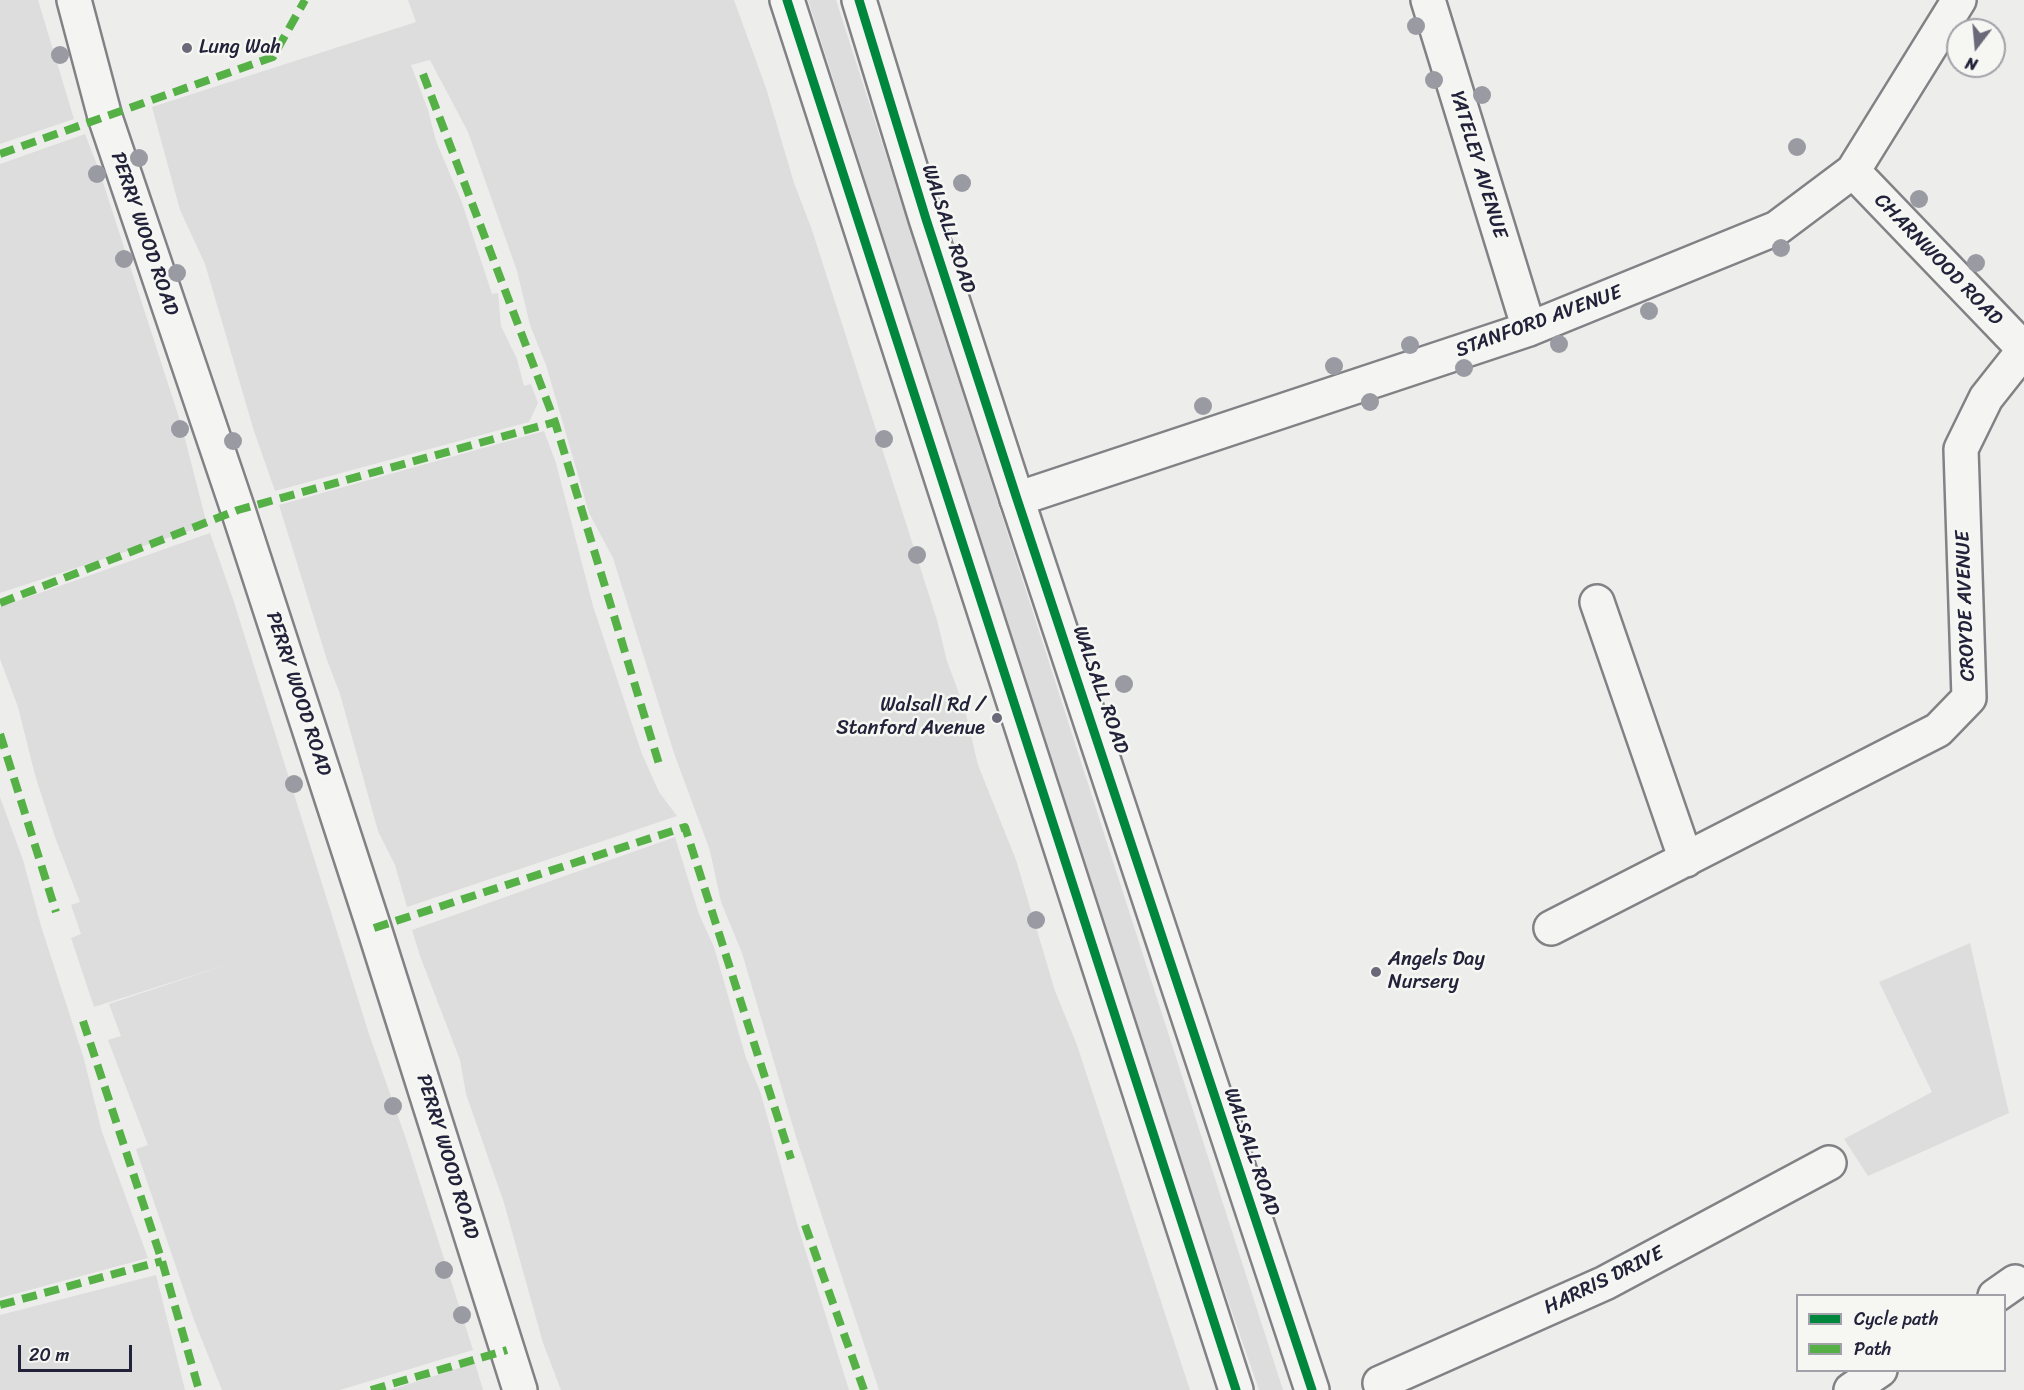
<!DOCTYPE html>
<html>
<head>
<meta charset="utf-8">
<style>
	body { margin:0 }
	#map { position:relative; width:2024px; height:1390px; overflow:hidden; background:#ededec; font-family:Sriracha,sans-serif }
	canvas { display:block }
	.legend { position:absolute; left:1796px; top:1294px; width:210px; height:78px; box-sizing:border-box; background:#f6f6f2; border:2px solid #a1a1a9; margin:0; padding:8px 10px; list-style:none; font-size:18px; color:#22223b }
	.legend li { display:flex; align-items:center; gap:12px; height:30px }
	.legend b { width:30px; border:2px solid #a1a1a9 }
	.north { position:absolute; left:1946px; top:18px; width:60px; height:60px; box-sizing:border-box; background:#f6f6f2; border:2px solid #a1a1a9; border-radius:50%; rotate:196deg; font-size:16px; font-weight:700; line-height:24px; text-align:center; color:#22223b }
	.north::after { content:''; display:block; margin:auto; width:21px; height:27px; background:#696979; clip-path:polygon(50% 0,100% 100%,50% 72%,0 100%) }
	.scale { position:absolute; left:18px; top:1345px; width:114px; height:27px; box-sizing:border-box; border:3px solid #22223b; border-top:0; padding-left:8px; font-size:18px; line-height:21px; white-space:nowrap; color:#22223b; -webkit-text-stroke:4px #f6f6f2; paint-order:stroke }
</style>
</head>
<body>
<div id="map">
<canvas width="2024" height="1390"></canvas>
<ul class="legend">
<li><b style="height:8px;background:#00873e"></b>Cycle path</li>
<li><b style="height:8px;background:#55b146"></b>Path</li>
</ul>
<div class="north">N</div>
<div class="scale">20 m</div>
</div>
<script>
const ctx = document.querySelector('canvas').getContext('2d');
ctx.lineJoin = 'round';
function paint(path, color) {
  ctx.fillStyle = color;
  ctx.fill(path, 'evenodd');
}
function shape(rows) {
  const path = new Path2D();
  for (const r of rows) {
    path.moveTo(r[0], r[1]);
    for (let i = 2; i < r.length; i += 2) path.lineTo(r[i], r[i + 1]);
  }
  return path;
}
function stroke(path, color, width, dash) {
  ctx.strokeStyle = color;
  ctx.lineWidth = width;
  ctx.lineCap = dash ? 'butt' : 'round';
  ctx.setLineDash(dash || []);
  ctx.stroke(path);
}
function drawText(font, color, halo, rows, align = 'center') {
  ctx.font = font + ' Sriracha,sans-serif';
  ctx.lineWidth = 5;
  ctx.setLineDash([]);
  ctx.textBaseline = 'middle';
  ctx.strokeStyle = halo;
  ctx.fillStyle = color;
  for (const [text, x, y, turn = 0] of rows) {
    ctx.save();
    ctx.translate(x, y);
    ctx.rotate((+turn || 0) * Math.PI / 180);
    ctx.textAlign = isNaN(turn) ? turn : align;
    if (halo) ctx.strokeText(text, 0, 0);
    ctx.fillText(text, 0, 0);
    ctx.restore();
  }
}
const green = shape([
	[0,0,38,0,74,119,0,144],
	[408,0,734,0,766,88,794,183,812,230,937,620,947,661,965,710,978,765,1016,860,1055,991,1077,1045,1190,1390,879,1390,796,1137,742,953,721,902,710,851,674,753,613,558,589,513,546,365,530,325,517,271,468,132,430,60,411,65,428,110,436,141,461,200,492,294,498,293,501,326,517,359,524,386,531,384,538,403,529,422,275,491,254,431,205,264,180,210,152,107,416,22],
	[808,0,836,0,1283,1390,1259,1390,1150,1075],
	[85,134,99,170,182,427,207,525,0,593,0,164],
	[544,431,556,463,593,606,642,754,659,792,677,816,407,907,395,865,378,831,340,694,327,660,279,505],
	[210,533,234,602,369,1034,406,1139,473,1350,340,1390,222,1390,194,1320,136,1149,148,1145,108,1040,121,1036,109,1004,229,964,94,1007,71,938,81,934,71,905,80,902,55,837,35,775,18,707,0,659,0,607],
	[0,797,23,860,41,926,84,1059,102,1132,148,1258,0,1298],
	[675,837,699,914,714,947,746,1058,760,1091,798,1227,849,1390,561,1390,543,1343,504,1203,466,1094,460,1060,420,956,412,930],
	[1970,943,2009,1113,1868,1176,1844,1139,1932,1092,1879,982],
	[156,1275,185,1390,0,1390,0,1315],
	[475,1363,483,1390,390,1390]
]);
const minor = shape([
	[74,0,105,117,238,510,374,928,520,1390],
	[1428,0,1529,329],
	[1853,171,2024,349],
	[1017,499,1529,329,1777,228,1853,171,1959,0],
	[1597,602,1686,860],
	[1551,928,1938,730,1969,698,1961,449,1986,398,2024,350],
	[1995,1296,2015,1282],
	[1384,1390,1380,1383,1605,1283,1829,1163],
	[1851,1390,1880,1370]
]);
const highway = shape([
	[787,0,1236,1390],
	[859,0,926,219,1017,499,1312,1390]
]);
const quiet = shape([
	[423,74,555,422,659,764],
	[0,154,273,57,305,0],
	[0,603,238,510,555,422],
	[0,734,56,912],
	[374,928,685,827,791,1159],
	[83,1021,162,1261,199,1390],
	[805,1225,864,1390],
	[0,1305,162,1261],
	[371,1390,507,1350]
]);
const cycleway = shape([
	[787,0,1236,1390],
	[859,0,926,219,1017,499,1312,1390]
]);
const trees = [
	[1416,26],
	[60,55],
	[1434,80],
	[1482,95],
	[1797,147],
	[139,158],
	[97,174],
	[962,183],
	[1919,199],
	[1781,248],
	[124,259],
	[1976,263],
	[177,273],
	[1649,311],
	[1559,344],
	[1410,345],
	[1334,366],
	[1464,368],
	[1370,402],
	[1203,406],
	[180,429],
	[884,439],
	[233,441],
	[917,555],
	[1124,684],
	[294,784],
	[1036,920],
	[393,1106],
	[444,1270],
	[462,1315]
];
const markers = [
	[187,48,6,"#696979"],
	[997,718,6,"#696979"],
	[1376,972,6,"#696979"]
];
const poiNames = [
	["Lung Wah",199,48],
	["Walsall Rd /",985,706,"right"],
	["Stanford Avenue",985,729,"right"],
	["Angels Day",1388,960],
	["Nursery",1388,983]
];
const streetNames = [
	["YATELEY AVENUE",1478,165,73],
	["WALSALL ROAD",948,229,72],
	["PERRY WOOD ROAD",144,234,71],
	["CHARNWOOD ROAD",1938,260,46],
	["STANFORD AVENUE",1539,322,-20],
	["CROYDE AVENUE",1966,606,-92],
	["WALSALL ROAD",1100,690,71],
	["PERRY WOOD ROAD",298,694,72],
	["WALSALL ROAD",1251,1152,71],
	["PERRY WOOD ROAD",447,1157,73],
	["HARRIS DRIVE",1604,1281,-26]
];
paint(green, '#ddd');
stroke(minor, '#828286', 38);
stroke(highway, '#828286', 38);
stroke(minor, '#f4f4f2', 33);
stroke(highway, '#f4f4f2', 33);
stroke(quiet, '#55b146', 8, [15, 8]);
stroke(cycleway, '#00873e', 9);
ctx.fillStyle = '#9a9aa3';
for (const [x, y] of trees) {
  ctx.beginPath();
  ctx.arc(x, y, 9, 0, 2 * Math.PI);
  ctx.fill();
}
for (const [x, y, r, color] of markers) {
  const dot = new Path2D();
  dot.arc(x, y, r, 0, 2 * Math.PI);
  ctx.fillStyle = color;
  ctx.fill(dot);
  stroke(dot, '#f6f6f2', 2);
}
drawText('20px', '#22223b', '#f6f6f2', poiNames, 'left');
drawText('20px', '#22223b', '#f6f6f2', streetNames);
</script>
</body>
</html>
